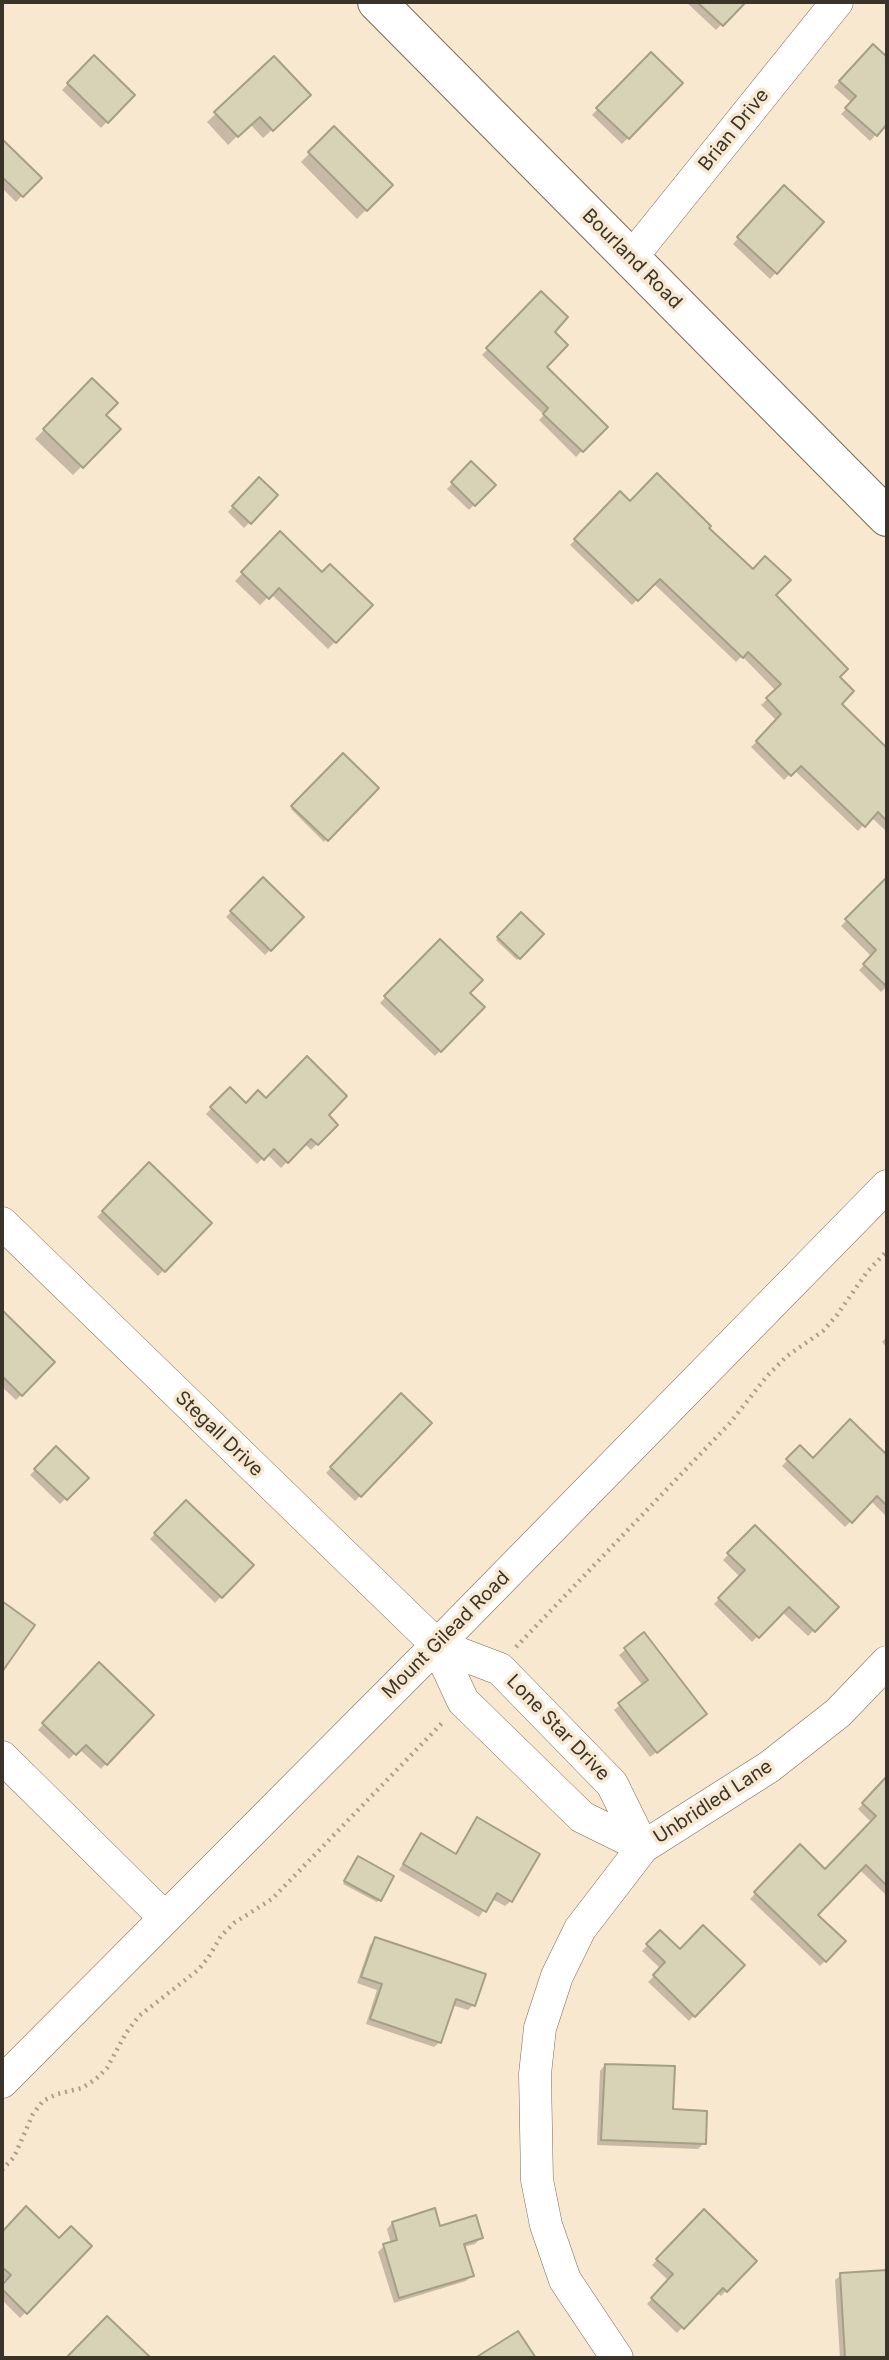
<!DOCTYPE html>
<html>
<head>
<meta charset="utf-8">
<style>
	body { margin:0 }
	#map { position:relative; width:889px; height:2360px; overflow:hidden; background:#f9e8d0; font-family:Inter,sans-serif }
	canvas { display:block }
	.frame { position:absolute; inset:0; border:4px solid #3a332a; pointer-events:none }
</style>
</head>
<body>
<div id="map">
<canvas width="889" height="2360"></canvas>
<div class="frame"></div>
</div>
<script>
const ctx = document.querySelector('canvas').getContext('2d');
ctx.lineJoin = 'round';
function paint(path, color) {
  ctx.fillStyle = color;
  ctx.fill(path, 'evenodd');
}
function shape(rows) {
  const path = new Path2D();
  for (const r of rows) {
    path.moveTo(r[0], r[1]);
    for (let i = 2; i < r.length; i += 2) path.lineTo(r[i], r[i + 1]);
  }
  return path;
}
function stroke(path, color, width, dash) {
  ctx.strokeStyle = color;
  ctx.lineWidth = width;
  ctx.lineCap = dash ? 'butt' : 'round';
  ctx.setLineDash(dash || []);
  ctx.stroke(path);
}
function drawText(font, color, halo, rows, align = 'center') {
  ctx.font = font + ' Inter,sans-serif';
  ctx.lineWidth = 7;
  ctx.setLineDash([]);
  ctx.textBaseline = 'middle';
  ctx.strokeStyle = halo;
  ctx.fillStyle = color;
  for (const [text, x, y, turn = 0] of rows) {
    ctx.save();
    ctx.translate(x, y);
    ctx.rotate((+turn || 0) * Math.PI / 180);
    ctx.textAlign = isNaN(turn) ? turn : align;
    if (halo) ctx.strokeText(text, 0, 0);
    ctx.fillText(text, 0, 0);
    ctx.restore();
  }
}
const shadow = shape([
	[686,2,743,2,716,30],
	[873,46,887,59,887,131,883,127,870,141,841,114,852,103,834,87],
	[651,54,681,83,622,144,592,115],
	[94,57,133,95,101,128,62,90],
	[274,58,300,104,263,138,250,124,228,145,207,122],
	[334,128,390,185,357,219,301,162],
	[4,144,39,178,16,202,2,188,2,146],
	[784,188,822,222,770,279,733,244],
	[541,294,552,332,544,367,605,427,576,457,539,420,544,415,482,355],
	[92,381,104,415,118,429,73,475,35,439],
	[471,464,493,485,469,510,447,489],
	[259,479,276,495,244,528,228,512],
	[620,494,630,503,707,528,773,595,838,677,839,704,887,751,887,832,871,817,858,831,794,770,784,780,751,747,777,721,761,705,776,691,742,656,736,662,653,583,632,605,570,545],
	[280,534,322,574,370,605,328,649,271,594,260,605,235,581],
	[343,756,376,788,324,842,291,809],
	[263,879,302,917,265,955,226,917],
	[887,880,887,986,881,992,859,970,872,957,841,926],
	[521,915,541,934,517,960,496,940],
	[440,941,468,993,482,1007,435,1056,380,1003],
	[230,1089,246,1105,266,1100,326,1115,336,1125,311,1150,305,1144,281,1168,267,1154,257,1164,206,1114],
	[149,1164,209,1223,158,1276,97,1217],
	[2,1312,53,1362,16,1400,2,1387],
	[887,1336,887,1348,882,1342],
	[401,1396,430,1423,355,1501,326,1473],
	[850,1421,887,1457,887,1513,885,1515,871,1501,845,1527,782,1466,800,1447,813,1460],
	[56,1449,86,1478,60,1504,30,1475],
	[186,1502,251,1565,215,1603,150,1539],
	[755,1527,837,1607,808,1636,782,1612,752,1642,714,1604,740,1577,723,1560],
	[644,1635,699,1720,650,1757,614,1710,643,1686,619,1655],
	[99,1665,152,1715,101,1769,79,1749,69,1759,38,1730],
	[882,1784,887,1789,887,1896,860,1870,816,1915,844,1942,820,1966,750,1899,800,1847,825,1871,872,1823,858,1809],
	[478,1819,511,1901,505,1906,492,1899,479,1917,399,1870,421,1836,455,1855],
	[356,1861,379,1900,377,1902,343,1884],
	[660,1932,680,1951,743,1965,689,2021,648,1982,661,1969,642,1951],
	[376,1939,473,2005,468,2010,452,2005,440,2042,434,2047,366,2024,377,1990,357,1983,370,1945],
	[605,2065,671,2111,704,2143,698,2149,597,2145,600,2071],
	[26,2209,59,2240,90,2246,20,2318,2,2300,2,2287,6,2282,2,2277,2,2234],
	[704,2212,755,2261,721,2296,716,2292,677,2333,647,2304,669,2281,652,2265],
	[392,2223,439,2228,481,2238,475,2244,463,2247,472,2275,466,2281,394,2303,378,2252,384,2246,391,2244,387,2229],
	[887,2271,887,2358,840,2358,835,2280,841,2275]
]);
const building = shape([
	[697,2,746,2,723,26,697,2],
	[873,44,887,57,887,124,877,136,845,108,856,96,839,81,873,44],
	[651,52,683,83,629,139,596,108,651,52],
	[94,55,135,95,108,123,67,83,94,55],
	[274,56,311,95,273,131,260,117,238,137,214,112,274,56],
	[334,126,393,185,367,211,308,152,334,126],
	[2,139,42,178,23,197,2,177,2,139],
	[784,185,824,222,777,274,737,237,784,185],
	[541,291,568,317,555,332,568,345,547,367,608,427,583,452,543,414,548,408,486,348,541,291],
	[92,378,118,403,106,415,121,429,83,468,43,429,92,378],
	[471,461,496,485,475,506,451,482,471,461],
	[657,473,711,526,709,528,753,569,765,556,791,580,776,595,848,669,840,677,854,691,842,704,887,748,887,821,878,812,865,827,801,766,791,776,756,741,781,714,766,698,781,684,748,652,743,658,660,579,638,601,574,539,620,491,630,501,657,473],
	[259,477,278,495,251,524,232,506,259,477],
	[280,531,322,572,330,564,373,605,336,643,279,588,269,599,241,572,280,531],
	[343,753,379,788,328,841,291,806,343,753],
	[263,877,304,917,271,951,230,911,263,877],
	[887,877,887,987,863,964,876,950,845,919,887,877],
	[521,912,544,934,520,959,497,937,521,912],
	[440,939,483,980,470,993,485,1007,441,1052,384,996,440,939],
	[307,1056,347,1096,329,1115,338,1125,318,1145,311,1139,288,1163,274,1149,264,1160,210,1107,230,1087,246,1103,258,1090,266,1098,307,1056],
	[149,1162,212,1223,165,1272,102,1211,149,1162],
	[2,1310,55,1362,22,1396,2,1376,2,1310],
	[401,1393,432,1423,361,1497,330,1467,401,1393],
	[850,1419,887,1455,887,1506,877,1496,852,1523,786,1459,800,1445,813,1458,850,1419],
	[56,1446,89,1478,67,1500,34,1469,56,1446],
	[186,1500,254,1565,222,1598,154,1533,186,1500],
	[755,1525,839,1607,815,1632,789,1607,759,1638,718,1598,745,1570,727,1553,755,1525],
	[2,1601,35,1625,2,1672,2,1601],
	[644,1632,707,1714,657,1753,618,1703,648,1680,624,1648,644,1632],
	[99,1662,154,1715,107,1765,86,1745,76,1755,42,1723,99,1662],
	[887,1776,887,1886,866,1865,818,1915,846,1941,826,1962,754,1892,800,1844,825,1869,876,1816,862,1803,887,1776],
	[477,1817,540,1854,512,1902,497,1893,486,1912,403,1864,421,1833,456,1854,477,1817],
	[358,1856,394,1876,381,1901,344,1881,358,1856],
	[703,1925,745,1965,695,2017,653,1975,665,1962,646,1944,660,1930,680,1949,703,1925],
	[375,1937,486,1974,475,2006,456,1999,441,2043,370,2019,382,1984,361,1977,375,1937],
	[605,2064,675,2066,673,2109,707,2111,706,2144,601,2140,605,2064],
	[26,2206,59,2238,71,2226,92,2246,27,2314,2,2289,2,2285,11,2275,2,2267,2,2232,26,2206],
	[435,2208,440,2226,476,2215,483,2238,464,2244,474,2276,399,2298,383,2244,397,2240,392,2222,435,2208],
	[704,2209,757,2261,727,2292,723,2288,684,2329,651,2298,673,2274,656,2259,704,2209],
	[887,2270,887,2358,845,2358,840,2273,887,2270],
	[107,2316,151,2358,66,2358,107,2316],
	[518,2331,536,2358,475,2358,518,2331]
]);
const path = shape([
	[516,1647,730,1423,767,1376,787,1356,823,1331,837,1315,867,1272,887,1251],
	[2,2170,14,2157,33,2114,43,2101,57,2094,82,2088,96,2079,107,2068,126,2033,139,2016,198,1970,208,1958,221,1936,234,1923,272,1899,444,1721]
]);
const minor = shape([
	[631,258,837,2],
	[2,1223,437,1645,463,1701,582,1817,643,1847],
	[437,1645,500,1669,612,1784,643,1847],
	[2,1757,165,1918],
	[2,2082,437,1645,887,1186],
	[617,2358,565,2280,546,2225,537,2180,535,2074,540,2028,557,1976,580,1929,643,1847,769,1767,838,1713,887,1662]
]);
const major = shape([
	[377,2,887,517]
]);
const streetNames = [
	["Brian Drive",734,130,-51],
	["Bourland Road",632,259,45],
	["Stegall Drive",219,1434,44],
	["Mount Gilead Road",446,1635,-45],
	["Lone Star Drive",558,1728,46],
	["Unbridled Lane",713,1802,-33]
];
paint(shadow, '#0003');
paint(building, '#d8d2b7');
stroke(building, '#a59f86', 2);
stroke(minor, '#7b6b57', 33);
stroke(major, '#7b6b57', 40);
stroke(path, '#ac9f8d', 4.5, [2, 5]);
stroke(minor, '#fff', 32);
stroke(major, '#fff', 38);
drawText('19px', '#3a332a', '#f9e8d0', streetNames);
</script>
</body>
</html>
